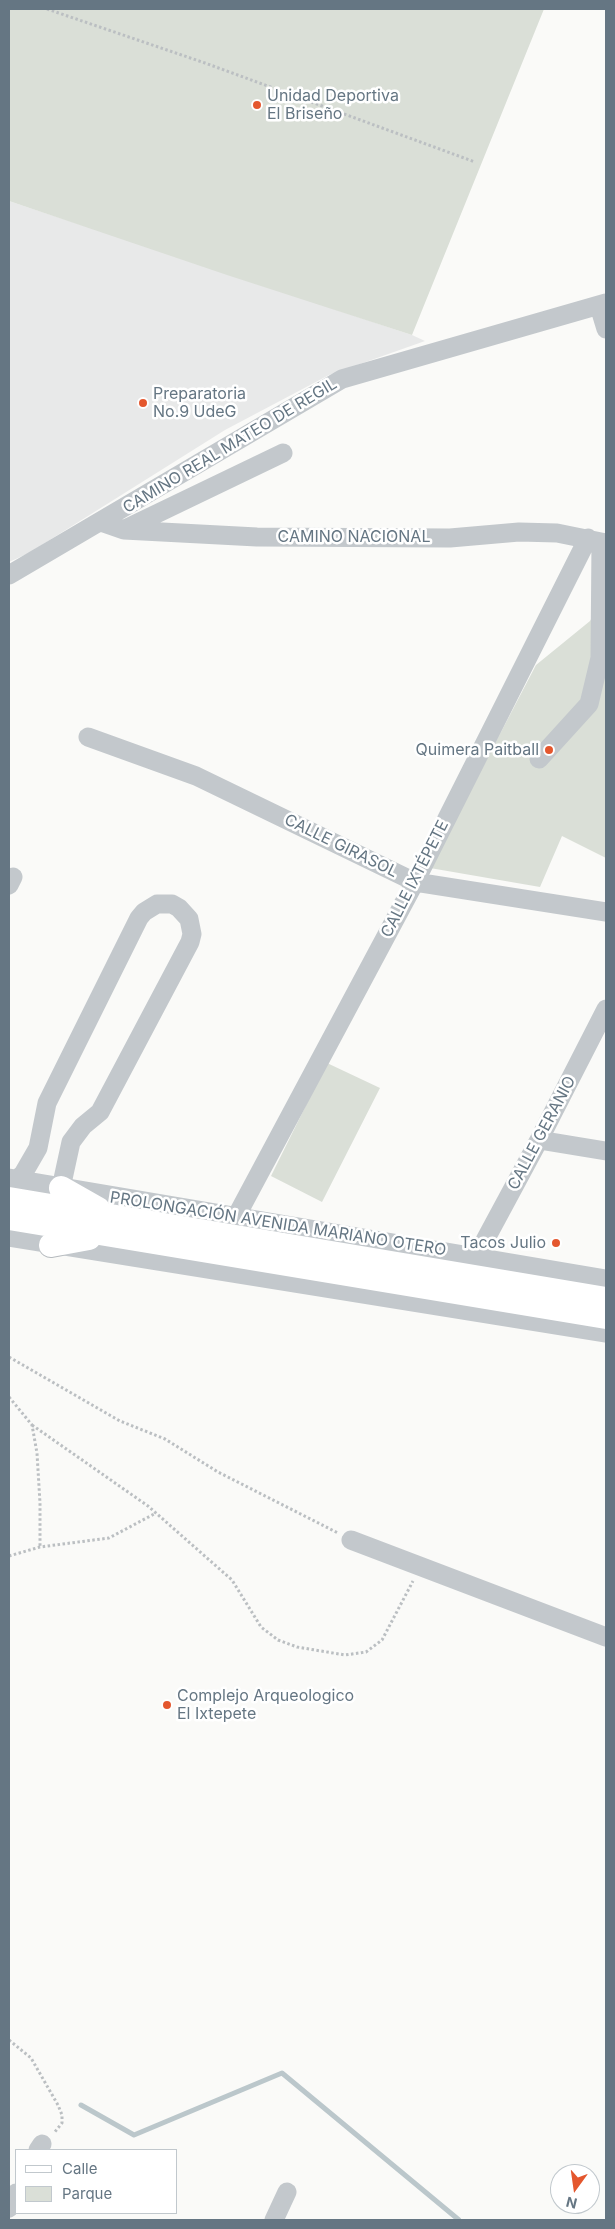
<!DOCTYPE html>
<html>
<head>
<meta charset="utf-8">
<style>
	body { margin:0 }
	#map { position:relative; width:615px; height:2229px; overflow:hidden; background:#fafaf8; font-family:Inter,sans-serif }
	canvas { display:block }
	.frame { position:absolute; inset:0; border:10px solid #657683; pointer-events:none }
	.legend { position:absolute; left:15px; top:2149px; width:162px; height:65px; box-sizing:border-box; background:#fff; border:1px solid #c1c8cd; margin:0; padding:6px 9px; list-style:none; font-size:15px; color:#657683 }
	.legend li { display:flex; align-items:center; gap:10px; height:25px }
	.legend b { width:25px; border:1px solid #c1c8cd }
	.north { position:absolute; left:550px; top:2164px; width:50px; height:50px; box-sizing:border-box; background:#fff; border:1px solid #c1c8cd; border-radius:50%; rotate:194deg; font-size:14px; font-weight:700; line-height:20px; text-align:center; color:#657683 }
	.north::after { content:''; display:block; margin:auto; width:18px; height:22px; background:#e4572e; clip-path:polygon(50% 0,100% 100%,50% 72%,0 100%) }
</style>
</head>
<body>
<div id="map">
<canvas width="615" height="2229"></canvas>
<div class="frame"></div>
<ul class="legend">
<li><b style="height:6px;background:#fff"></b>Calle</li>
<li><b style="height:14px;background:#dadfd7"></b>Parque</li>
</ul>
<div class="north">N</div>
</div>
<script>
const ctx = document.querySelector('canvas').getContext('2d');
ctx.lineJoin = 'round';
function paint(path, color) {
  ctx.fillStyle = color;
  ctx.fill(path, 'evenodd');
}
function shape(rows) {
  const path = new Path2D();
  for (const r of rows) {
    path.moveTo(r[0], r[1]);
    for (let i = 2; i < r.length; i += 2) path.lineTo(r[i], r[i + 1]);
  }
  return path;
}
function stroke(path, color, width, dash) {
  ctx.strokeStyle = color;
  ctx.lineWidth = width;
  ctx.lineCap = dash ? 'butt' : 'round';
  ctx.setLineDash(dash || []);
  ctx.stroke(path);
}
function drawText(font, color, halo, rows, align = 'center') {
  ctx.font = font + ' Inter,sans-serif';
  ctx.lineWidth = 5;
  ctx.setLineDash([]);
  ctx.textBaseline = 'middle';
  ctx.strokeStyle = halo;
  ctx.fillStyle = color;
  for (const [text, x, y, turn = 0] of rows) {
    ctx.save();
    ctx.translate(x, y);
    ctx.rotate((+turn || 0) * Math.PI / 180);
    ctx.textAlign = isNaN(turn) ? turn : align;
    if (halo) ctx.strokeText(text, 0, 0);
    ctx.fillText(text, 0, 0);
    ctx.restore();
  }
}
const built = shape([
	[9,201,412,335,425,341,329,375,225,430,29,553,9,562]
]);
const green = shape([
	[9,9,544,9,412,335,227,275,9,201],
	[606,591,606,858,562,836,540,887,430,868,536,665,590,621],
	[327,1063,380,1088,322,1202,271,1176]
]);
const stream = shape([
	[81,2105,134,2135,282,2073,459,2220]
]);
const path = shape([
	[47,9,205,63,475,162],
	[9,1357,120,1421,165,1439,218,1472,338,1533],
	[9,1397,32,1425,37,1453,40,1503,40,1547],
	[32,1425,148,1506,232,1580,261,1627,278,1640,297,1647,345,1655,366,1652,382,1640,413,1581],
	[9,1556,40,1547,109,1538,156,1513],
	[9,2040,31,2058,58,2105,62,2115,62,2123,54,2133]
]);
const minor = shape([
	[599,306,606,329],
	[101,522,124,530,257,537,450,538,519,532,557,533,606,543],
	[125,529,283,453],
	[9,575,342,379,606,303],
	[88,737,196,776,415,882,606,912],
	[539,759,589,704,600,658,601,542],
	[9,885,13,877],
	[539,1140,606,1151],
	[9,1178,606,1279],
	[16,1180,23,1174,38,1148,47,1103,139,918,144,912,157,904,172,904,179,908,189,919,192,934,190,942,100,1112,83,1126,71,1142,61,1188],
	[236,1217,415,882,588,538],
	[9,1237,606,1333],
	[476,1257,539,1140,606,1009],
	[351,1540,606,1637],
	[38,2150,42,2144],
	[9,2208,16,2193],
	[274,2220,287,2192]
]);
const major = shape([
	[61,1188,98,1209],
	[9,1199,606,1299],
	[9,1218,606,1317],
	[51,1245,89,1238]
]);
const markers = [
	[257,105,5,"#e4572e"],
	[143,403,5,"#e4572e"],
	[549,750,5,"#e4572e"],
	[556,1243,5,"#e4572e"],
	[167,1705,5,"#e4572e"]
];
const poiNames = [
	["Unidad Deportiva",267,96],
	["El Briseño",267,114],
	["Preparatoria",153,394],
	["No.9 UdeG",153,412],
	["Quimera Paitball",539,750,"right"],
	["Tacos Julio",546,1243,"right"],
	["Complejo Arqueologico",177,1696],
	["El Ixtepete",177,1714]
];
const streetNames = [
	["CAMINO REAL MATEO DE REGIL",230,446,-31],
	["CAMINO NACIONAL",354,537],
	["CALLE GIRASOL",341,846,26],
	["CALLE IXTÉPETE",415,879,-63],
	["CALLE GERANIO",542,1133,-62],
	["PROLONGACIÓN AVENIDA MARIANO OTERO",278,1224,9]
];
paint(built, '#e8e9e9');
paint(green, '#dadfd7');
stroke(stream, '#bbc7cb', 5);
stroke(major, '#b5babe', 26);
stroke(path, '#bbbfc2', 3, [2.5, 2.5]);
stroke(minor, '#c3c8cc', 19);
stroke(major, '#fff', 24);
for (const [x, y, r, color] of markers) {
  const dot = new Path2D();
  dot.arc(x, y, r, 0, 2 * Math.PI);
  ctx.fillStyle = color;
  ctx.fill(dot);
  stroke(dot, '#fff', 2);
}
drawText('16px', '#657683', '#fff', poiNames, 'left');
drawText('16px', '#657683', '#fff', streetNames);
</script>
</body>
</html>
